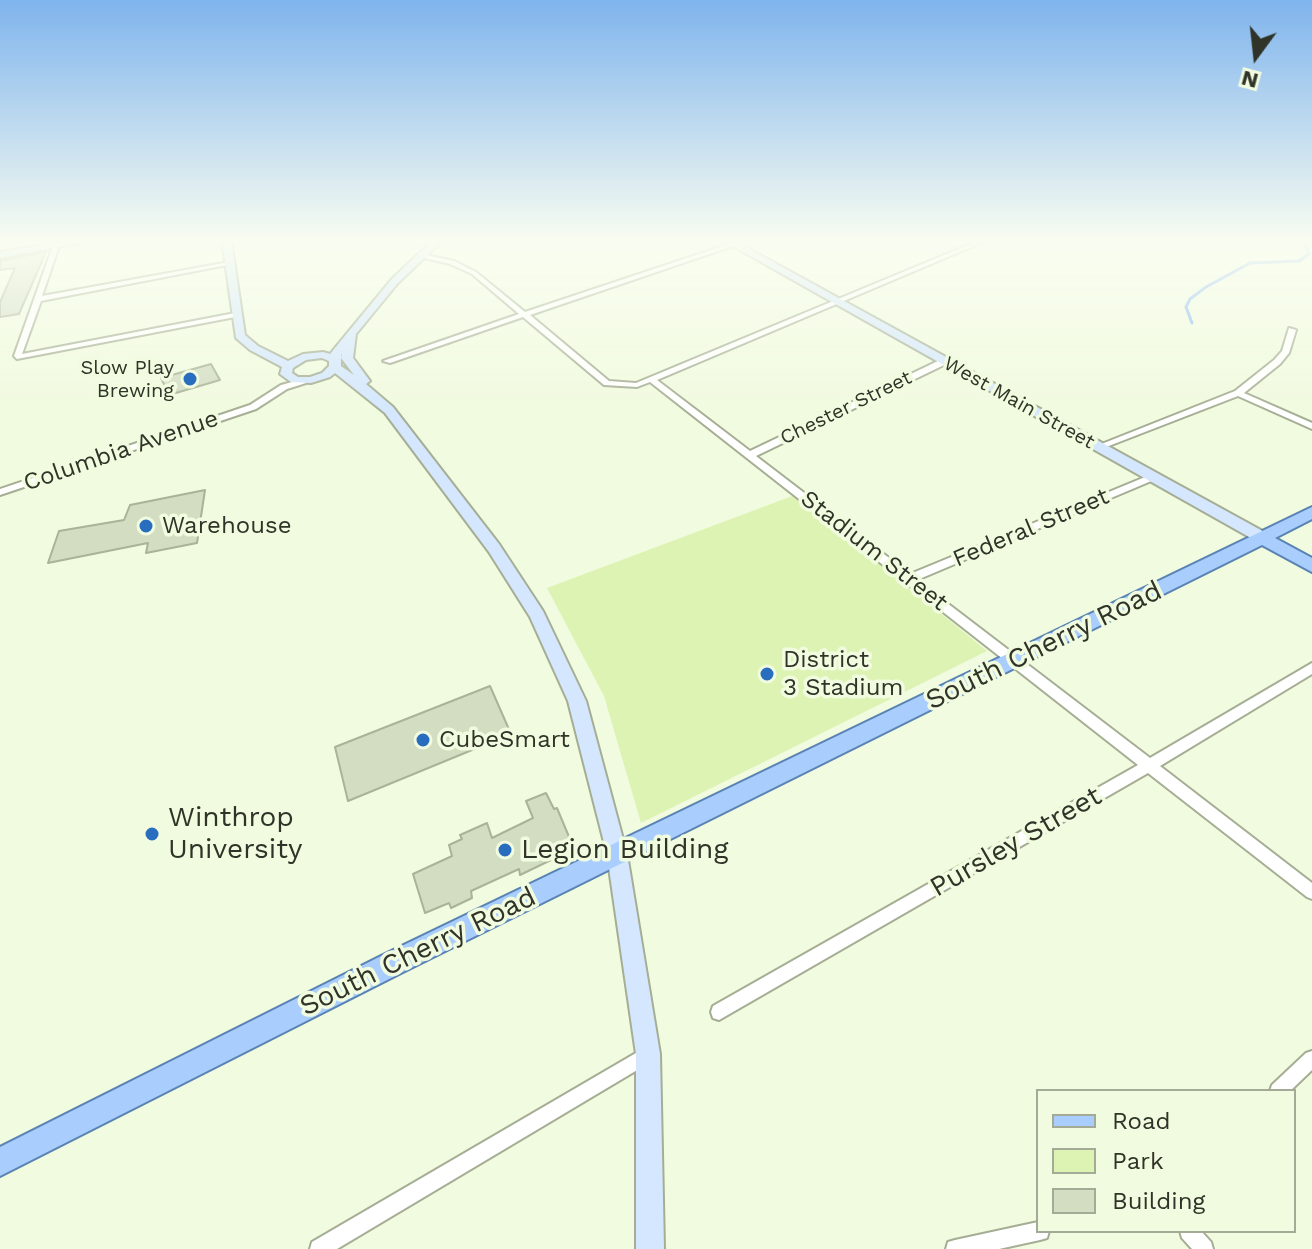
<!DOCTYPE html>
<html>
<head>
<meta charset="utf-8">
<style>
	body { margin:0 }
	#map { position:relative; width:1312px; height:1249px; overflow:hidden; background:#f1fbdf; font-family:"Work Sans",sans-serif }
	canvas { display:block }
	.legend { position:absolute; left:1036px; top:1089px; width:260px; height:144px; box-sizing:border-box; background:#f1fbdf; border:2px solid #a3ab96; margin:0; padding:10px 14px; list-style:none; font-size:24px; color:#2f3328 }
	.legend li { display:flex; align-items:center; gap:16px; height:40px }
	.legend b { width:40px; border:2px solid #a3ab96 }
	.north { position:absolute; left:1216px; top:16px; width:80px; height:80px; -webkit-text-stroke:6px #f1fbdf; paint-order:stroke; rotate:195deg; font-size:22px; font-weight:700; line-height:32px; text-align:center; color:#2f3328 }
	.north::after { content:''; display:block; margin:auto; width:28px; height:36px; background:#2f3328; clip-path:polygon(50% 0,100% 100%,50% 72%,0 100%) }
</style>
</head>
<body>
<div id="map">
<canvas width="1312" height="1249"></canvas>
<ul class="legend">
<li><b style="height:10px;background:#a9cefe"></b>Road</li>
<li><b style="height:22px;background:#ddf3b3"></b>Park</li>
<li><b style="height:22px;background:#d3ddc2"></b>Building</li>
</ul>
<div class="north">N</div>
</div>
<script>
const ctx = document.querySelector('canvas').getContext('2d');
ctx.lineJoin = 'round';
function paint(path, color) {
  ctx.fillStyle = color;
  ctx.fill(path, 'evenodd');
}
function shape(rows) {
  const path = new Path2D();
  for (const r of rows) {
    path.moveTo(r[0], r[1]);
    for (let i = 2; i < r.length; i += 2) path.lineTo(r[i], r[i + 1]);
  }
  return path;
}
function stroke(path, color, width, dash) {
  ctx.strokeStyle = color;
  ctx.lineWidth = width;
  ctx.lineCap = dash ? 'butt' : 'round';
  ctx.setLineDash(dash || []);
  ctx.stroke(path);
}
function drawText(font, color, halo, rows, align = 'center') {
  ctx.font = font + ' "Work Sans",sans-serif';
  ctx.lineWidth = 7;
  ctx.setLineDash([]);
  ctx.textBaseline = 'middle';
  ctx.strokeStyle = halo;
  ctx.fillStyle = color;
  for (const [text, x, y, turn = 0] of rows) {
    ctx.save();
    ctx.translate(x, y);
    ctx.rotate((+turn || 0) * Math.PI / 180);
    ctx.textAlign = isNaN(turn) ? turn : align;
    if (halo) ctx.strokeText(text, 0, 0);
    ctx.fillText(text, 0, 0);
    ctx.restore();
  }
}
const green = shape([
	[795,495,987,651,641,823,604,696,547,588]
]);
const stream = shape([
	[1192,323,1186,307,1190,299,1206,287,1250,263,1299,261,1309,254,1304,240]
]);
const building = shape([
	[46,252,19,314,0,317,0,302,15,268,0,270,0,261,46,252],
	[211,364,220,380,169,395,161,378,211,364],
	[205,490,197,543,146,553,148,543,48,563,59,531,124,520,130,505,205,490],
	[490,686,511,734,348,801,335,747,490,686],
	[546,793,554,809,557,808,572,844,549,854,551,860,520,875,519,869,471,891,472,898,451,908,449,903,425,913,413,874,452,856,449,845,462,839,460,835,487,823,492,838,533,818,526,801,546,793]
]);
const street = shape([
	[980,240,988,240,657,380,750,451,940,360,946,360,946,364,756,456,910,574,1150,475,1156,475,1156,479,917,580,1150,758,1312,663,1312,674,1160,766,1312,883,1312,899,1307,897,1148,773,719,1020,713,1018,711,1012,713,1006,1138,765,650,382,637,387,604,385,523,317,390,363,383,361,519,314,472,274,450,264,420,257,420,255,422,254,454,261,476,272,525,312,732,243,736,243,736,245,530,315,609,381,636,383,980,240],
	[56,244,59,246,42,296,229,262,232,264,41,301,22,354,235,313,239,315,235,317,17,359,14,356,53,246,56,244],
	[1289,328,1296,330,1289,353,1280,364,1244,393,1312,423,1312,429,1238,396,1101,449,1095,449,1094,447,1235,391,1274,360,1282,351,1289,328],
	[303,379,307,381,306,383,287,389,256,409,0,495,0,489,250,405,281,385,303,379],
	[648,1046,654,1048,656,1054,654,1060,337,1249,310,1249,312,1242,648,1046],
	[1312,1051,1312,1070,1290,1091,1270,1091,1272,1085,1306,1053,1312,1051],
	[1038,1222,1038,1231,1049,1231,1047,1238,1040,1240,999,1249,946,1249,948,1242,955,1240,1038,1222],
	[1180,1231,1201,1231,1211,1242,1213,1249,1192,1249,1182,1238,1180,1231]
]);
const secondary = shape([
	[76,240,96,240,0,258,0,252,76,240],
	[222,240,231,240,245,335,258,346,288,361,303,354,323,352,330,354,391,280,433,240,443,240,397,284,356,334,353,358,370,381,366,384,393,407,499,544,543,611,586,701,627,854,660,1054,664,1249,636,1249,636,1054,607,854,568,701,530,617,489,552,385,413,335,373,330,377,311,383,291,382,280,374,282,367,250,350,236,338,222,240],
	[342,353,341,358,354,375,341,366,341,355,342,353],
	[322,358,329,361,329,366,322,373,310,377,298,377,292,373,293,368,306,360,322,358],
	[722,240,733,240,1268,534,1270,538,1263,543,1258,542,722,240]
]);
const primary = shape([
	[1312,507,1312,519,1275,538,1312,558,1312,572,1262,545,403,972,0,1176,0,1147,385,954,1312,507]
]);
const markers = [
	[190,379,8,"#286dbe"],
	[146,526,8,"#286dbe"],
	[767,674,8,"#286dbe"],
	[423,740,8,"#286dbe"],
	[152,834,8,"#286dbe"],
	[505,850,8,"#286dbe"]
];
const farPoinames = [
	["Slow Play",174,368],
	["Brewing",174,391]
];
const farStreetnames = [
	["West Main Street",1019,403,29],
	["Chester Street",846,408,-26]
];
const streetNames = [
	["Columbia Avenue",121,451,-19],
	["Federal Street",1031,528,-23],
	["Stadium Street",874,551,38]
];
const poiNames = [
	["Warehouse",162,526],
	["District",783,660],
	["3 Stadium",783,688],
	["CubeSmart",439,740]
];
const nearStreetnames = [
	["South Cherry Road",1044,646,-26],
	["Pursley Street",1016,842,-30],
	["South Cherry Road",418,952,-26]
];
const nearPoinames = [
	["Winthrop",168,818],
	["University",168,850],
	["Legion Building",521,850]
];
paint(green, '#ddf3b3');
stroke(stream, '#81b4f4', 3);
paint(building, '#d3ddc2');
stroke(building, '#a9b398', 2);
stroke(street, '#a5ae94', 4);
stroke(secondary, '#a5ae94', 4);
stroke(primary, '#5983b2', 4);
paint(street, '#fff');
paint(secondary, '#d4e7fe');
paint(primary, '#a9cefe');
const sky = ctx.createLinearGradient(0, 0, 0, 415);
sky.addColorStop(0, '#7fb4ed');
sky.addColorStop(0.58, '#f9fdf1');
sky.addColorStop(1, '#f9fdf100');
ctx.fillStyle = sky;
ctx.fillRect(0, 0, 1312, 415);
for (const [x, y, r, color] of markers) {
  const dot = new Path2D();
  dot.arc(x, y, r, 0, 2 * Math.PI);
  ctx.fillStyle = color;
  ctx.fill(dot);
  stroke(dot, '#f1fbdf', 3);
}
drawText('20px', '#2f3328', '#f1fbdf', farPoinames, 'right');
drawText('20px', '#2f3328', '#f1fbdf', farStreetnames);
drawText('24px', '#2f3328', '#f1fbdf', streetNames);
drawText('24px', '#2f3328', '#f1fbdf', poiNames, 'left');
drawText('28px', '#2f3328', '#f1fbdf', nearStreetnames);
drawText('28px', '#2f3328', '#f1fbdf', nearPoinames, 'left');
</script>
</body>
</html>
